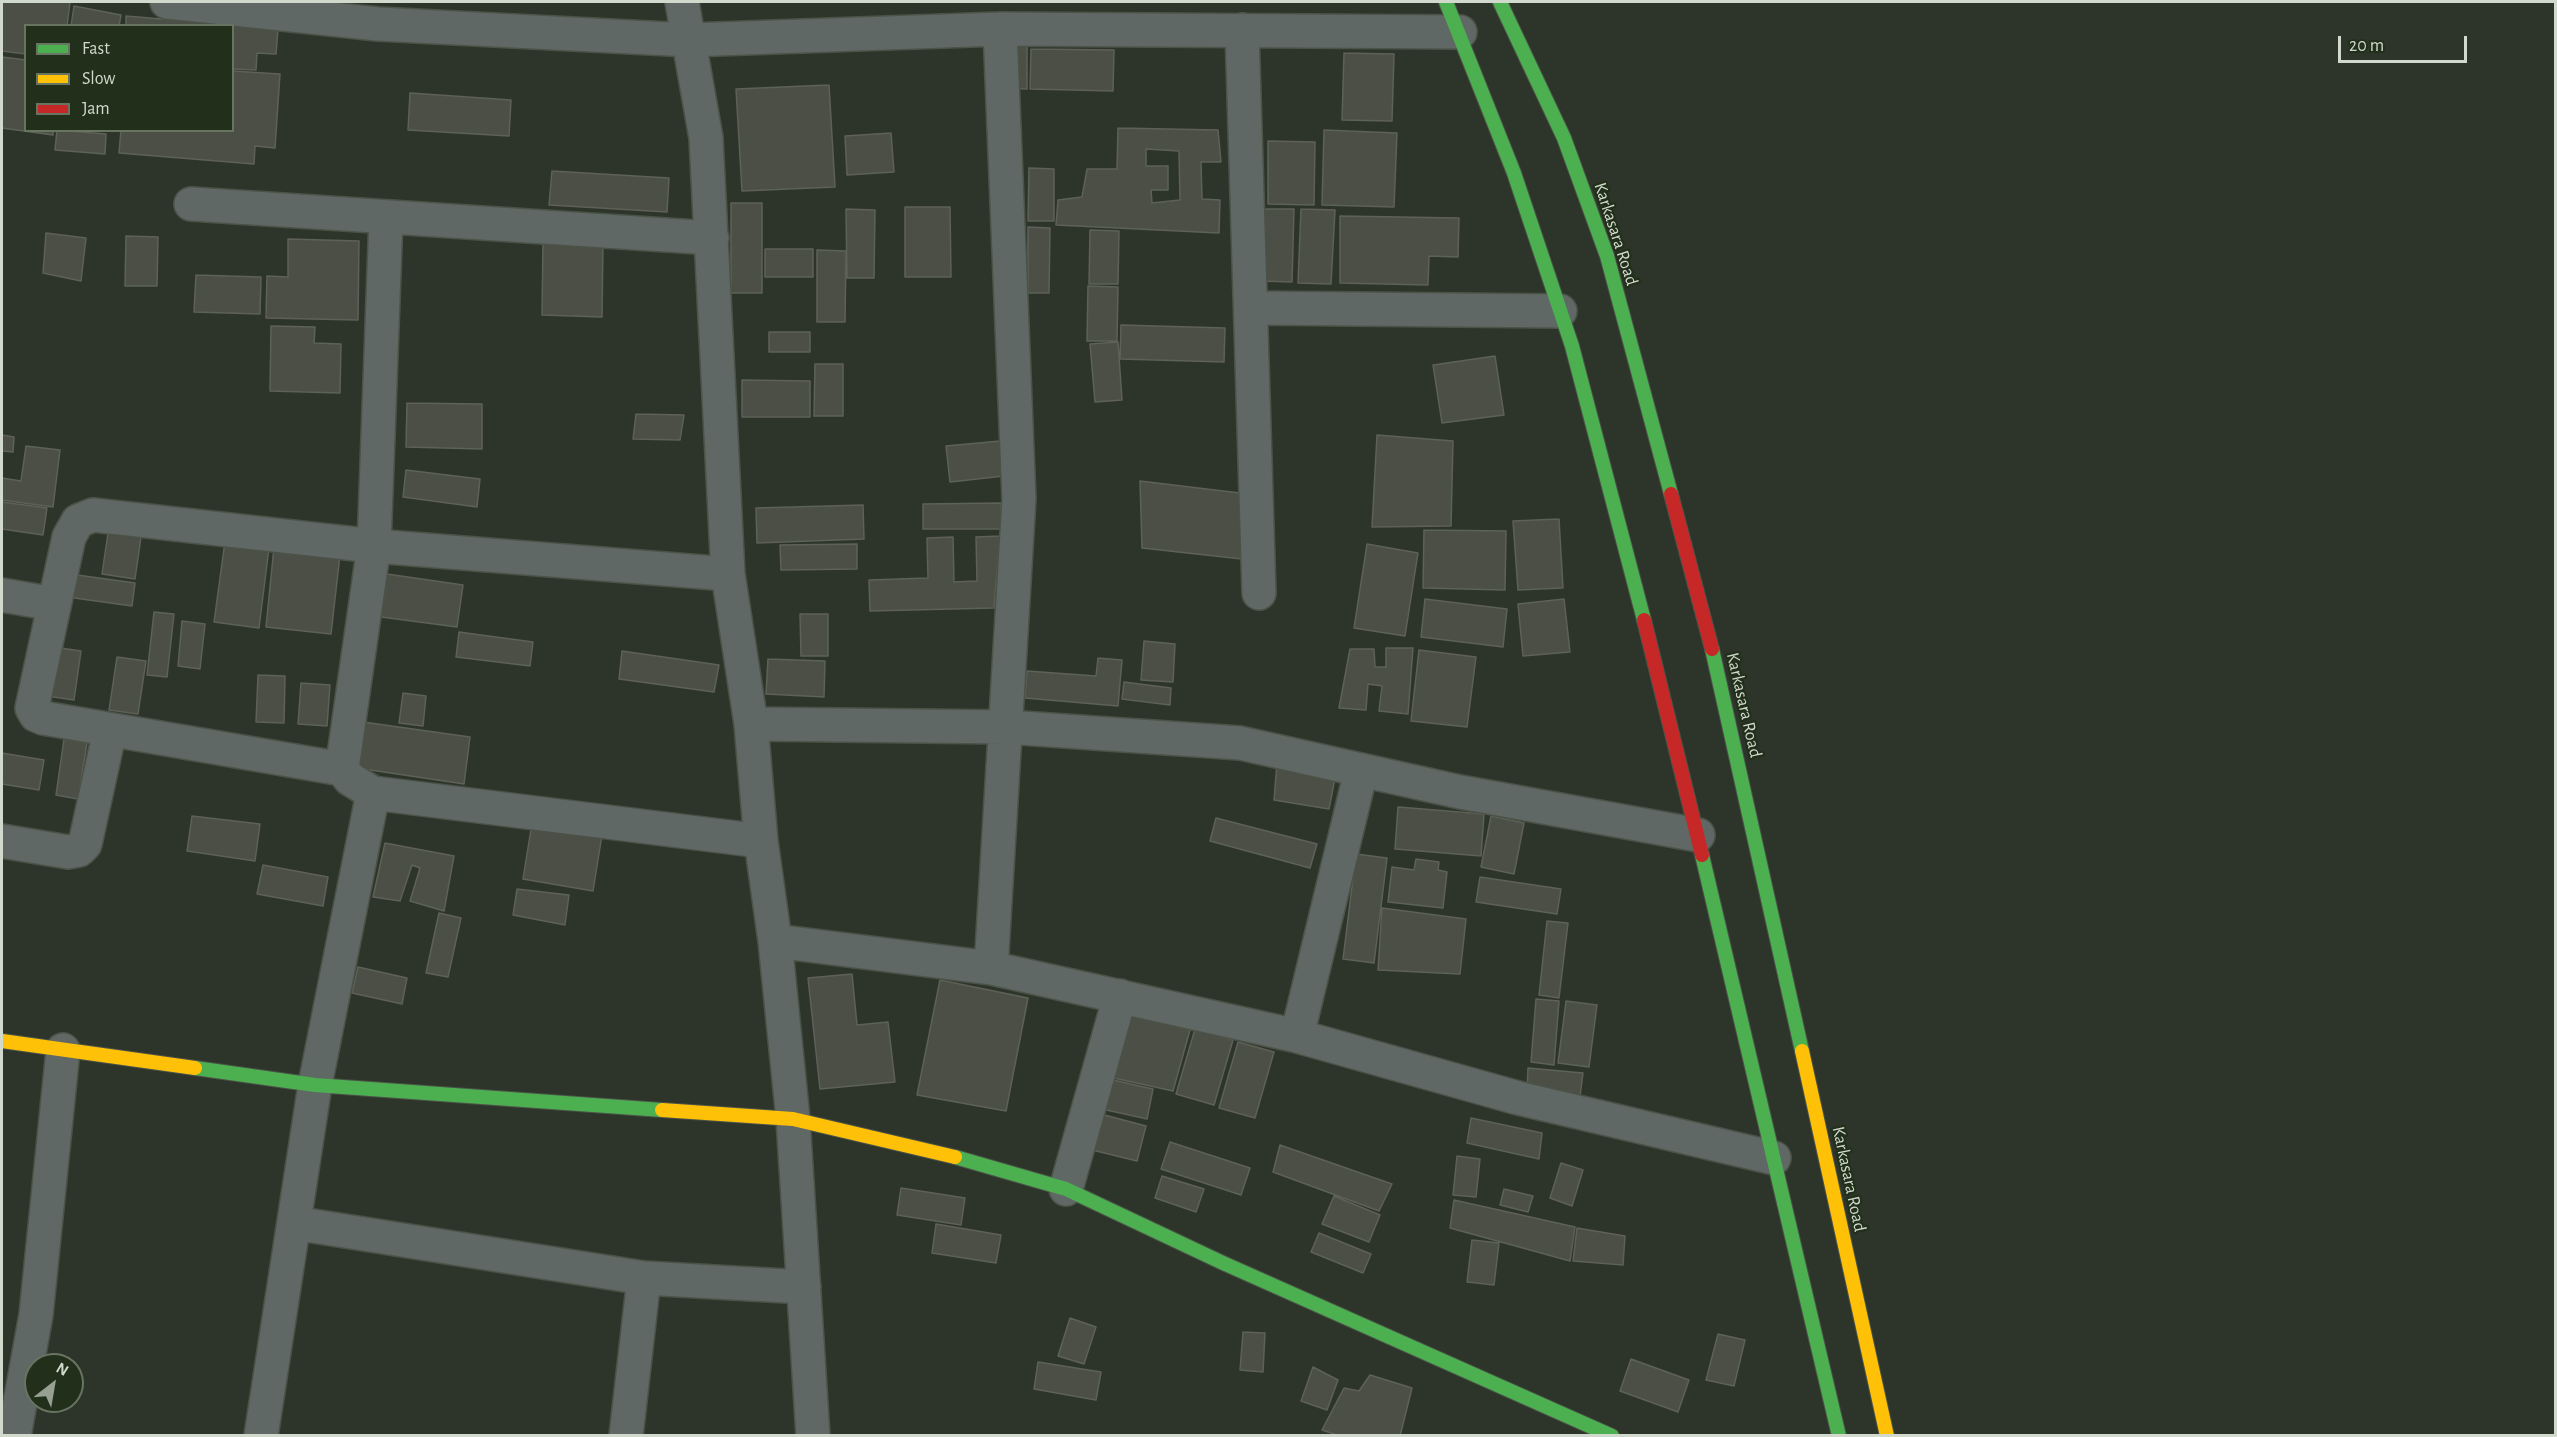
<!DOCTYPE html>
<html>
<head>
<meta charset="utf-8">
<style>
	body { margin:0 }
	#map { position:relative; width:2557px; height:1437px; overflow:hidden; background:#2d352a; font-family:"Alegreya Sans",sans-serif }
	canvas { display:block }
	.frame { position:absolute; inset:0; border:3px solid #d0d9cc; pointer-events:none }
	.legend { position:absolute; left:24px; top:24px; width:210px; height:108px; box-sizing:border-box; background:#22301b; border:2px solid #687462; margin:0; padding:8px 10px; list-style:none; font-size:18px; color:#d0d9cc }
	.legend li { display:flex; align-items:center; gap:12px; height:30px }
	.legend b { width:30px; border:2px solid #687462 }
	.north { position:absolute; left:24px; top:1353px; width:60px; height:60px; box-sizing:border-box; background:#22301b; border:2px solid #687462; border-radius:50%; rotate:31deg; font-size:16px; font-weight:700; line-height:24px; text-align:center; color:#d0d9cc }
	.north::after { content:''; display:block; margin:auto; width:21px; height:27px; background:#97a093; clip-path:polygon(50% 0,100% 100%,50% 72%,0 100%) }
	.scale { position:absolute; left:2338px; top:36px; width:129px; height:27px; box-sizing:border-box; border:3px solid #d0d9cc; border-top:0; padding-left:8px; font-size:18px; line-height:21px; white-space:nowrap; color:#d0d9cc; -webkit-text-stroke:4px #22301b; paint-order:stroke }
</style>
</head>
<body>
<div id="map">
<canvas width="2557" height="1437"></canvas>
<div class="frame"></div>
<ul class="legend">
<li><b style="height:8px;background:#4caf50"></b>Fast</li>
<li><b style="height:8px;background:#ffc107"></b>Slow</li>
<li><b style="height:8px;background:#c62828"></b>Jam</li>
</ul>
<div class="north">N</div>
<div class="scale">20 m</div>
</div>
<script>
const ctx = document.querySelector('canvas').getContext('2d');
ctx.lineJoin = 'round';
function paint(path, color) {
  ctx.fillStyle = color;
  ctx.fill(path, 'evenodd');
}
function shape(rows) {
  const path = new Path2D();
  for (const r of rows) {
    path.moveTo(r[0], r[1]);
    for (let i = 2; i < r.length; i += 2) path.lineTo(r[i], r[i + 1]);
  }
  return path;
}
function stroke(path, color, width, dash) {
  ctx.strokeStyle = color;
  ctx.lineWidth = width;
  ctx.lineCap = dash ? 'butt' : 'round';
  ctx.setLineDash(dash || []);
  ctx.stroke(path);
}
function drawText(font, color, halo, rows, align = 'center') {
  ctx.font = font + ' "Alegreya Sans",sans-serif';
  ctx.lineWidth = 4.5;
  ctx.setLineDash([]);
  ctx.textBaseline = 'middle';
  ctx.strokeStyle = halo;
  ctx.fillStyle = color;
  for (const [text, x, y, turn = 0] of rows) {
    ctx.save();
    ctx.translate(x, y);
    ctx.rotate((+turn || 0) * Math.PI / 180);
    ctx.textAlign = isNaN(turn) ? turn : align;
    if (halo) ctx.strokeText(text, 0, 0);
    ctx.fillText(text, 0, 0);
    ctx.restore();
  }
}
const building = shape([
	[2,2,70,2,67,26,26,26,26,54,2,51,2,2],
	[74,6,121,15,119,26,71,26,74,6],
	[126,16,278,29,276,54,257,53,256,70,232,69,232,26,126,26,126,16],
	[1006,30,1027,31,1027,89,1006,88,1006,30],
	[1031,49,1114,50,1113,91,1030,89,1031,49],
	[1344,53,1394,54,1392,121,1342,120,1344,53],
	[2,57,26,60,26,130,53,130,53,135,2,128,2,57],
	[232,71,280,74,275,148,255,146,254,164,119,153,121,130,232,130,232,71],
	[829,85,835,187,742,191,736,89,829,85],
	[410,93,511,100,509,136,408,130,410,93],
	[1118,128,1218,130,1221,162,1201,162,1202,199,1220,200,1219,233,1056,225,1058,200,1082,197,1087,169,1117,169,1118,128],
	[1146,149,1179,151,1180,200,1152,203,1151,190,1168,190,1168,166,1146,166,1146,149],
	[57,130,106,134,105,154,55,150,57,130],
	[1324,130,1397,133,1394,207,1322,205,1324,130],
	[891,133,894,172,847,175,845,136,891,133],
	[1268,141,1315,142,1314,205,1268,204,1268,141],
	[1029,168,1054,169,1054,221,1028,221,1029,168],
	[552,171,669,178,667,212,549,205,552,171],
	[731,203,762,203,762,293,731,293,731,203],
	[905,207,950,207,951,277,905,277,905,207],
	[846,209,875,210,874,278,847,278,846,209],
	[1261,209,1294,209,1292,282,1260,281,1261,209],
	[1301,209,1335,210,1331,284,1298,283,1301,209],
	[1340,216,1459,218,1458,257,1429,256,1428,285,1340,283,1340,216],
	[1028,227,1050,228,1049,293,1028,293,1028,227],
	[1090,230,1119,231,1118,284,1089,284,1090,230],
	[46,233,86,238,81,281,43,273,46,233],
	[126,236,158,237,157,286,125,286,126,236],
	[288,239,359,241,358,320,266,318,267,276,288,277,288,239],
	[543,242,603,244,602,317,542,315,543,242],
	[765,249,813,249,813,277,765,277,765,249],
	[817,250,846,251,845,322,817,322,817,250],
	[196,275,261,277,260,314,194,312,196,275],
	[1088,286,1118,287,1117,341,1087,341,1088,286],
	[1121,325,1225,328,1224,362,1120,359,1121,325],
	[271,326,315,327,314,343,341,344,340,393,270,391,271,326],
	[769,332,810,332,810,352,769,352,769,332],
	[1118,342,1122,400,1095,402,1090,344,1118,342],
	[1495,356,1504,415,1442,423,1433,365,1495,356],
	[815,364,843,364,843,416,814,416,815,364],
	[742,380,810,381,810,417,742,417,742,380],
	[407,403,482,404,482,449,406,447,407,403],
	[636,414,684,415,680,440,633,439,636,414],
	[2,435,14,437,13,452,2,451,2,435],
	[1377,435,1453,441,1451,526,1372,527,1377,435],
	[1000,441,1004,476,950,482,946,446,1000,441],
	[26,446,60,450,53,507,2,500,2,478,21,481,26,446],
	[406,470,480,479,477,507,403,497,406,470],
	[1140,481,1240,493,1242,559,1142,548,1140,481],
	[2,502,47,508,43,535,2,529,2,502],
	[1001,503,1001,529,923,529,923,504,1001,503],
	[863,505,864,539,757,543,756,508,863,505],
	[1559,519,1563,588,1518,590,1513,521,1559,519],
	[1424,530,1506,531,1505,590,1423,588,1424,530],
	[108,533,141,537,135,579,102,574,108,533],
	[226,534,270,540,259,628,214,622,226,534],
	[1000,536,994,608,870,611,869,580,928,578,927,538,953,537,954,582,977,581,976,537,1000,536],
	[857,544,857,569,781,570,780,545,857,544],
	[1367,544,1418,553,1405,636,1354,628,1367,544],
	[274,547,340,555,331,634,266,627,274,547],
	[70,574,135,583,132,606,67,597,70,574],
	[387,574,463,585,457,627,381,617,387,574],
	[1425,599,1507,609,1503,647,1421,637,1425,599],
	[1564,599,1570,652,1523,656,1518,604,1564,599],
	[154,612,174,614,167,677,147,675,154,612],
	[800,614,828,614,828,656,801,656,800,614],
	[182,621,205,624,200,669,178,666,182,621],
	[459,632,533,642,530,666,456,657,459,632],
	[1144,641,1175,644,1173,682,1141,680,1144,641],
	[54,647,81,651,74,700,47,696,54,647],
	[1386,648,1413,648,1408,714,1379,711,1382,686,1368,684,1366,710,1339,708,1350,649,1374,649,1375,667,1386,667,1386,648],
	[1419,650,1476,657,1467,727,1411,721,1419,650],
	[622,651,719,665,714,692,619,679,622,651],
	[117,657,146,661,138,714,109,710,117,657],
	[1098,658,1122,660,1118,706,1025,698,1027,671,1096,676,1098,658],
	[768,659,825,661,824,697,766,694,768,659],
	[258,675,285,676,284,723,256,722,258,675],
	[1124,682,1171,688,1170,705,1122,699,1124,682],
	[301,683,330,685,327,726,298,724,301,683],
	[403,693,426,696,423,726,399,723,403,693],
	[363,722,470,737,464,784,357,768,363,722],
	[64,739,87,743,78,799,56,795,64,739],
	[2,753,44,760,39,790,2,784,2,753],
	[1277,762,1335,778,1329,809,1274,800,1277,762],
	[1398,807,1484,814,1481,856,1395,849,1398,807],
	[192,816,260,824,255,861,187,851,192,816],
	[1491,816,1524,823,1514,874,1481,867,1491,816],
	[1216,818,1317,844,1310,868,1210,841,1216,818],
	[532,823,602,835,593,891,523,879,532,823],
	[385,843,454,856,444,911,410,901,420,868,412,865,400,901,373,897,385,843],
	[1356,854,1387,858,1374,963,1343,959,1356,854],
	[1416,859,1439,862,1438,870,1447,872,1443,908,1388,902,1392,867,1414,870,1416,859],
	[263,865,328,877,323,906,257,894,263,865],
	[1480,877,1561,889,1557,914,1476,902,1480,877],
	[517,889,569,895,565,925,513,915,517,889],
	[1382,908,1466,919,1460,974,1378,970,1382,908],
	[439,913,461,918,448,977,426,973,439,913],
	[1547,921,1568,923,1559,998,1539,995,1547,921],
	[358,967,407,978,402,1004,352,993,358,967],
	[852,974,857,1025,888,1022,895,1082,820,1089,808,978,852,974],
	[940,980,1028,998,1006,1111,917,1095,940,980],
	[1536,999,1559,1001,1554,1065,1531,1062,1536,999],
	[1566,1001,1597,1005,1589,1067,1558,1063,1566,1001],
	[1119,1009,1190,1030,1173,1091,1100,1075,1119,1009],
	[1195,1029,1233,1040,1214,1105,1176,1094,1195,1029],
	[1238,1042,1274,1052,1255,1118,1219,1108,1238,1042],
	[1528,1068,1583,1073,1580,1096,1527,1091,1528,1068],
	[1100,1077,1153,1089,1147,1119,1093,1107,1100,1077],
	[1093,1112,1146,1126,1137,1161,1084,1148,1093,1112],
	[1471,1118,1542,1133,1539,1159,1467,1143,1471,1118],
	[1170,1142,1250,1168,1241,1195,1161,1169,1170,1142],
	[1280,1145,1392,1184,1379,1211,1273,1172,1280,1145],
	[1457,1156,1480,1159,1476,1197,1453,1195,1457,1156],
	[1561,1163,1583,1170,1572,1206,1550,1198,1561,1163],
	[1162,1176,1204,1189,1196,1212,1155,1198,1162,1176],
	[901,1188,965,1198,961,1225,897,1215,901,1188],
	[1504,1189,1533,1196,1528,1212,1500,1205,1504,1189],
	[1334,1196,1380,1215,1369,1242,1322,1224,1334,1196],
	[1454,1200,1575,1227,1570,1261,1450,1228,1454,1200],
	[936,1224,1001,1235,996,1263,932,1253,936,1224],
	[1577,1228,1625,1236,1623,1265,1573,1261,1577,1228],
	[1319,1233,1371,1254,1363,1273,1311,1252,1319,1233],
	[1472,1240,1499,1243,1494,1285,1467,1282,1472,1240],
	[1070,1318,1096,1327,1084,1364,1058,1356,1070,1318],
	[1243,1332,1265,1333,1263,1372,1240,1370,1243,1332],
	[1718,1334,1745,1340,1734,1386,1706,1380,1718,1334],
	[1631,1359,1689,1380,1678,1412,1620,1391,1631,1359],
	[1038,1362,1101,1372,1096,1400,1034,1389,1038,1362],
	[1313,1367,1338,1380,1327,1410,1301,1401,1313,1367],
	[1370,1375,1412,1388,1400,1436,1340,1436,1322,1430,1344,1388,1359,1391,1370,1375]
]);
const street = shape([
	[167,2,378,24,689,40,1000,29,1460,32],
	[682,2,706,138,728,574,751,724,761,841,775,941,793,1119,813,1436],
	[1242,30,1259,593],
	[191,204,712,238],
	[1251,308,1560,311],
	[728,574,374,546,93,515,78,521,69,537,32,708,36,715,43,718,342,769,350,779,373,793,761,841],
	[2,595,54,604],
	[751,724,1006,727,1240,743,1460,792,1698,835],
	[342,769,374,546,386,217],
	[2,841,68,852,79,850,85,844,110,730],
	[775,941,991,968,1297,1036,1518,1098,1774,1158],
	[991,968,1019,499,1000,29],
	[1297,1036,1361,771],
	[1066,1189,1120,996],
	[294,1223,644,1278,804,1287],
	[14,1436,36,1315,63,1050],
	[261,1436,315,1085,373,793],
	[626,1436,644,1278]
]);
const fast = shape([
	[1446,2,1514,173,1572,346,1644,620],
	[1500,2,1564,138,1607,256,1671,494],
	[1712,649,1802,1051],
	[1702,855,1839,1436],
	[195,1068,315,1085,662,1110],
	[955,1157,1066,1189,1223,1263,1612,1436]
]);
const slow = shape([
	[2,1041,195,1068],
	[1802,1051,1887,1436],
	[662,1110,793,1119,955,1157]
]);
const jam = shape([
	[1671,494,1712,649],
	[1644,620,1702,855]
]);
const streetNames = [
	["Karkasara Road",1616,234,72],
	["Karkasara Road",1744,705,77],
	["Karkasara Road",1849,1179,78]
];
paint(building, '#4c4f45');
stroke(building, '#5e6157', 1.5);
stroke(street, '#4b5248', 36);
stroke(fast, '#4b5248', 16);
stroke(slow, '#4b5248', 16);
stroke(jam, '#4b5248', 16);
stroke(street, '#5f6864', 33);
stroke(fast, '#4caf50', 14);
stroke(slow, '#ffc107', 14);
stroke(jam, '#c62828', 14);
drawText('18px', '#d0d9cc', '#22301b', streetNames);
</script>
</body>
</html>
